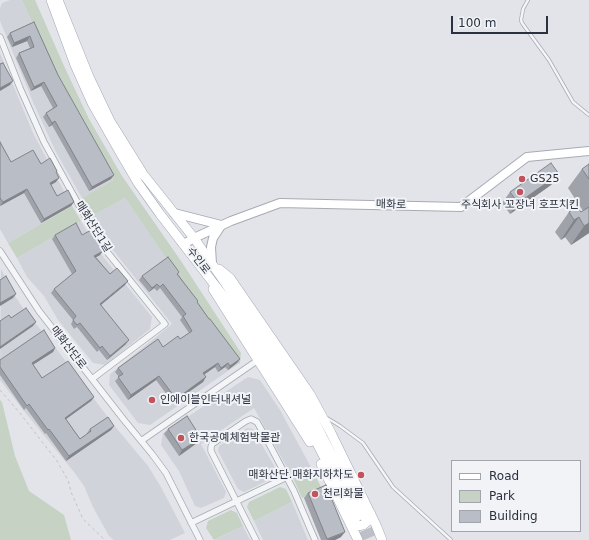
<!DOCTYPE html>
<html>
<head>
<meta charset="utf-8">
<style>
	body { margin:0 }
	#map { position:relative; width:589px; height:540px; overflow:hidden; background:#e2e4e9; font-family:"DejaVu Sans",sans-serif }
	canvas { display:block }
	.legend { position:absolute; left:451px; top:460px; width:130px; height:72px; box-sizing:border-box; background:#f1f3f6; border:1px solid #a2a5ad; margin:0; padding:5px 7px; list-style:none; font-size:12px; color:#2b313f }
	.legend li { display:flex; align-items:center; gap:8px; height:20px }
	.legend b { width:20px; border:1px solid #a2a5ad }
	.scale { position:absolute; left:451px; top:16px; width:97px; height:18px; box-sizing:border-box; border:2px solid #2b313f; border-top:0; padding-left:5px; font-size:12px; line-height:14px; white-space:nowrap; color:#2b313f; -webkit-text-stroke:3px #f1f3f6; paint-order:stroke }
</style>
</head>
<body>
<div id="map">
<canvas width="589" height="540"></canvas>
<ul class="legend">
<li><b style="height:5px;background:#fff"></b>Road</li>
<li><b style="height:11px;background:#c6d2c3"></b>Park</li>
<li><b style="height:11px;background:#b9bdc5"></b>Building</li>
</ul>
<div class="scale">100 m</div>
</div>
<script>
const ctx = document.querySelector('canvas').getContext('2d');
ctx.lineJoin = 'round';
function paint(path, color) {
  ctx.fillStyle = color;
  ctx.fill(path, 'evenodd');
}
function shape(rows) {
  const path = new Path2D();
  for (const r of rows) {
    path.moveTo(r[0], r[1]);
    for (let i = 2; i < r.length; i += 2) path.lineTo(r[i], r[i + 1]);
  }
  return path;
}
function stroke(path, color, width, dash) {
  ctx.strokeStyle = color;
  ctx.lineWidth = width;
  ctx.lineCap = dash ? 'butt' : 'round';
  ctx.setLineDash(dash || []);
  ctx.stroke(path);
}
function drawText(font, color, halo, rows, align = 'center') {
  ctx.font = font + ' "DejaVu Sans","Noto Sans KR",sans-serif';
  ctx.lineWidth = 4;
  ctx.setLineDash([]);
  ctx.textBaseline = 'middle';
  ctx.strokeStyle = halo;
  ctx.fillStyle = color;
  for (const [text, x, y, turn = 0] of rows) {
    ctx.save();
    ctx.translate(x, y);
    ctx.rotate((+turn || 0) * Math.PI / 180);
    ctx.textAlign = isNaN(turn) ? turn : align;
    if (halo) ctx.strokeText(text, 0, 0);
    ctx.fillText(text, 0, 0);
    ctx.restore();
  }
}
const built = shape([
	[10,0,22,0,58,80,81,123,113,180,82,198,56,152,33,102,0,21,0,8,2,3],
	[0,53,33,133,72,206,8,243,0,229],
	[125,198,238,364,150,425,138,423,109,385,110,374,172,324,109,245,92,216],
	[81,221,101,254,152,317,150,329,105,365,93,363,58,320,44,296,27,277,17,258],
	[1,269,13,293,25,311,52,343,113,424,148,466,161,487,185,533,170,540,114,540,109,536,93,507,84,486,74,472,24,411,0,380],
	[248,377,260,380,280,410,313,471,294,480,254,408,201,444,226,492,224,498,201,508,195,506,179,471,161,445,163,433],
	[247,428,253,429,277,471,275,477,244,492,238,489,218,451,219,446],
	[292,502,308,540,263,540,254,521],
	[243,526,250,540,215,540]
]);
const green = shape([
	[22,0,35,0,64,66,89,119,122,176,181,261,241,353,240,363,238,364,125,198,92,216,82,198,113,180,81,123,58,80],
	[72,206,81,221,17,258,8,243],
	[0,400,2,402,15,456,29,491,64,515,71,540,0,540],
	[313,471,322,489,302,498,294,480],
	[280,487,286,489,292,502,254,521,247,507,249,502],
	[231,510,237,513,243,526,214,540,206,528,208,521]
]);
const primaryTunnel = shape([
	[363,516,373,540],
	[356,519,365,540]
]);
const path = shape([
	[0,390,19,412,57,461,68,480,71,492,83,519,105,540]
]);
const lane = shape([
	[528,0,523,9,521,20,522,23,549,60,573,102,589,115],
	[327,418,340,426,363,443,393,487,451,540]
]);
const street = shape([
	[0,37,20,88,44,142,81,209,104,248,165,324,92,379],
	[0,251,39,311,124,420,152,454,166,473,200,540],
	[141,441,258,360],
	[191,523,287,477],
	[256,540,211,451,211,447,212,444,246,421,251,419,257,422,266,438,294,491,315,540]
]);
const secondary = shape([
	[174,213,221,225],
	[184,244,194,238,231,221,280,203,461,207,527,157,589,151],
	[212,264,211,247,213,238,221,226]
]);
const primary = shape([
	[51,0,75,65,92,103,121,154,138,183,160,214,248,328,298,407,356,518],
	[58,0,89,77,110,121,143,174,194,238,262,336,303,399,363,516],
	[219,269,230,278,310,394,331,433,376,525,382,540],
	[213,289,310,442],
	[321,464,358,540],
	[351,524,356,526,363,525,369,520,371,514]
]);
const wall = shape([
	[34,22,58,75,111,179,89,191,52,125,49,127,43,117,46,113,53,108,41,86,31,91,16,58,19,53,30,48,27,41,12,47,7,37,10,33],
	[0,142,11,162,41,164,56,172,56,182,51,185,57,196,74,202,71,206,41,223,24,193,0,206],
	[589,164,589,233,571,245,565,237,561,240,555,232,569,212,581,212,583,211,568,188,582,169],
	[559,174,551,185,510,214,502,203,510,192],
	[55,235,82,235,100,255,96,257,110,274,125,285,101,305,126,344,107,360,99,350,97,352,77,327,74,329,71,324,73,320,51,293,54,289,72,274,52,239],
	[179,272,178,274,209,319,240,359,237,363,228,370,225,367,218,372,215,367,204,375,203,382,173,403,156,380,128,400,115,381,119,377,115,372,118,368,180,339,189,333,180,320,182,317,160,288,157,291,154,288,149,292,139,280,142,276],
	[55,348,53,352,33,365,42,378,94,397,91,401,66,419,80,439,87,434,87,433,90,429,114,426,111,430,66,461,46,433,45,434,26,408,24,410,0,375,0,360],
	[168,429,201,438,197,443,179,456,164,434],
	[308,493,341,537,335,540,321,540,304,498]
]);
const shadedWall = shape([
	[30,36,27,41,12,47,14,43],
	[13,81,10,85,0,91,0,88],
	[44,82,41,86,31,91,34,87],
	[55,121,52,125,49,127,52,123],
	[559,174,551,185,510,214,518,203],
	[114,175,111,179,89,191,92,187],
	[59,178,56,182,47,187,50,183],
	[27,189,24,193,0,206,3,202],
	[74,202,71,206,41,223,44,219],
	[579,217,565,237,561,240,574,220],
	[589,223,589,233,571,245,584,226],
	[103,251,100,255,91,260,94,256],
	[128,281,125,285,97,308,100,304],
	[157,284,154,288,149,292,152,288],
	[16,294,13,298,0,306,0,303],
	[36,322,33,326,0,349,0,347],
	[129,340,126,344,107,360,110,356],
	[55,348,53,352,29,367,32,363],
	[240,359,237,363,228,370,230,366],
	[218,363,215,367,200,377,203,373],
	[228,363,225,367,218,372,221,368],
	[159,376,156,380,128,400,131,395],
	[206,377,203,382,173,403,176,399],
	[94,397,91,401,62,422,65,418],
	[114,426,111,430,66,461,69,456],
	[201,438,197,443,179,456,182,450],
	[345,532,341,537,335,540,327,540]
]);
const building = shape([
	[34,22,58,75,114,175,92,187,55,121,52,123,46,113,57,106,44,82,34,87,19,53,34,47,30,36,14,43,10,33,34,22],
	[3,63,13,81,0,88,0,64,3,63],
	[0,142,11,162,33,150,41,164,50,158,57,171,56,172,59,178,50,183,57,196,68,190,74,202,44,219,27,189,3,202,0,198,0,142],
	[551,163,559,174,518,203,510,192,551,163],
	[589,164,589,179,582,169,589,164],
	[577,207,581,212,589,207,589,223,584,226,579,217,574,220,569,212,577,207],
	[76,223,82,235,91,230,103,251,94,256,110,274,117,268,128,281,100,304,129,340,110,356,102,346,100,348,80,323,77,325,73,320,76,316,54,289,76,271,55,235,76,223],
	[168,257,179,272,177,274,198,301,197,302,209,319,210,319,240,359,230,366,228,363,221,368,218,363,203,373,206,377,176,399,159,376,131,395,118,377,123,374,118,368,158,339,163,347,178,336,180,339,192,331,183,316,186,314,163,284,160,287,157,284,152,288,142,276,168,257],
	[6,276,16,294,0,303,0,280,6,276],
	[26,308,36,322,0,347,0,321,9,315,11,318,26,308],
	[44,330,55,348,32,363,42,378,68,361,94,397,65,418,80,439,91,431,90,429,108,417,114,426,69,456,49,429,48,430,29,404,27,406,0,367,0,360,44,330],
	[187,416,201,438,182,450,168,429,187,416],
	[326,485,345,532,327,539,308,493,326,485]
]);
const markers = [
	[522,179,4,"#c2525c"],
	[520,192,4,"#c2525c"],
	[152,400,4,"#c2525c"],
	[181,438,4,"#c2525c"],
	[361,475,4,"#c2525c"],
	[315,494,4,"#c2525c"]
];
const poiNames = [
	["GS25",530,179],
	["주식회사 꼬장녀 호프치킨",520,205,"center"],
	["인에이블인터내셔널",160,400],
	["한국공예체험박물관",189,438],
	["매화산단.매화지하차도",353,475,"right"],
	["천리화물",323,494]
];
const streetNames = [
	["매화로",391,205,1],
	["매화산단1길",93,227,58],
	["수인로",198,261,52],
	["매화산단로",68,348,52]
];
paint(built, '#d0d3da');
paint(green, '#c6d2c3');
stroke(primaryTunnel, '#bdc0c7', 9, [9, 4.5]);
stroke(lane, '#a7abb3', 4);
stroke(street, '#a7abb3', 7);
stroke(secondary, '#a7abb3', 10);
stroke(primary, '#a2a8b3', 10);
stroke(path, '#c0c2c7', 1, [3, 3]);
stroke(lane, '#f4f5f7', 2.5);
stroke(street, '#f4f5f7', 5.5);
stroke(secondary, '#fff', 8);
stroke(primary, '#fff', 9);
paint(wall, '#9fa3a9');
paint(shadedWall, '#82848a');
paint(building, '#b9bdc5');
stroke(building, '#82848a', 1);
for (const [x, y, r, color] of markers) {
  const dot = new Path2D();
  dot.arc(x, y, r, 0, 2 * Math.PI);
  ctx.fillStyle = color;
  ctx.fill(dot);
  stroke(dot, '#f1f3f6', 1.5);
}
drawText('11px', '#2b313f', '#f1f3f6', poiNames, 'left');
drawText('11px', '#2b313f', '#f1f3f6', streetNames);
</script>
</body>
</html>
